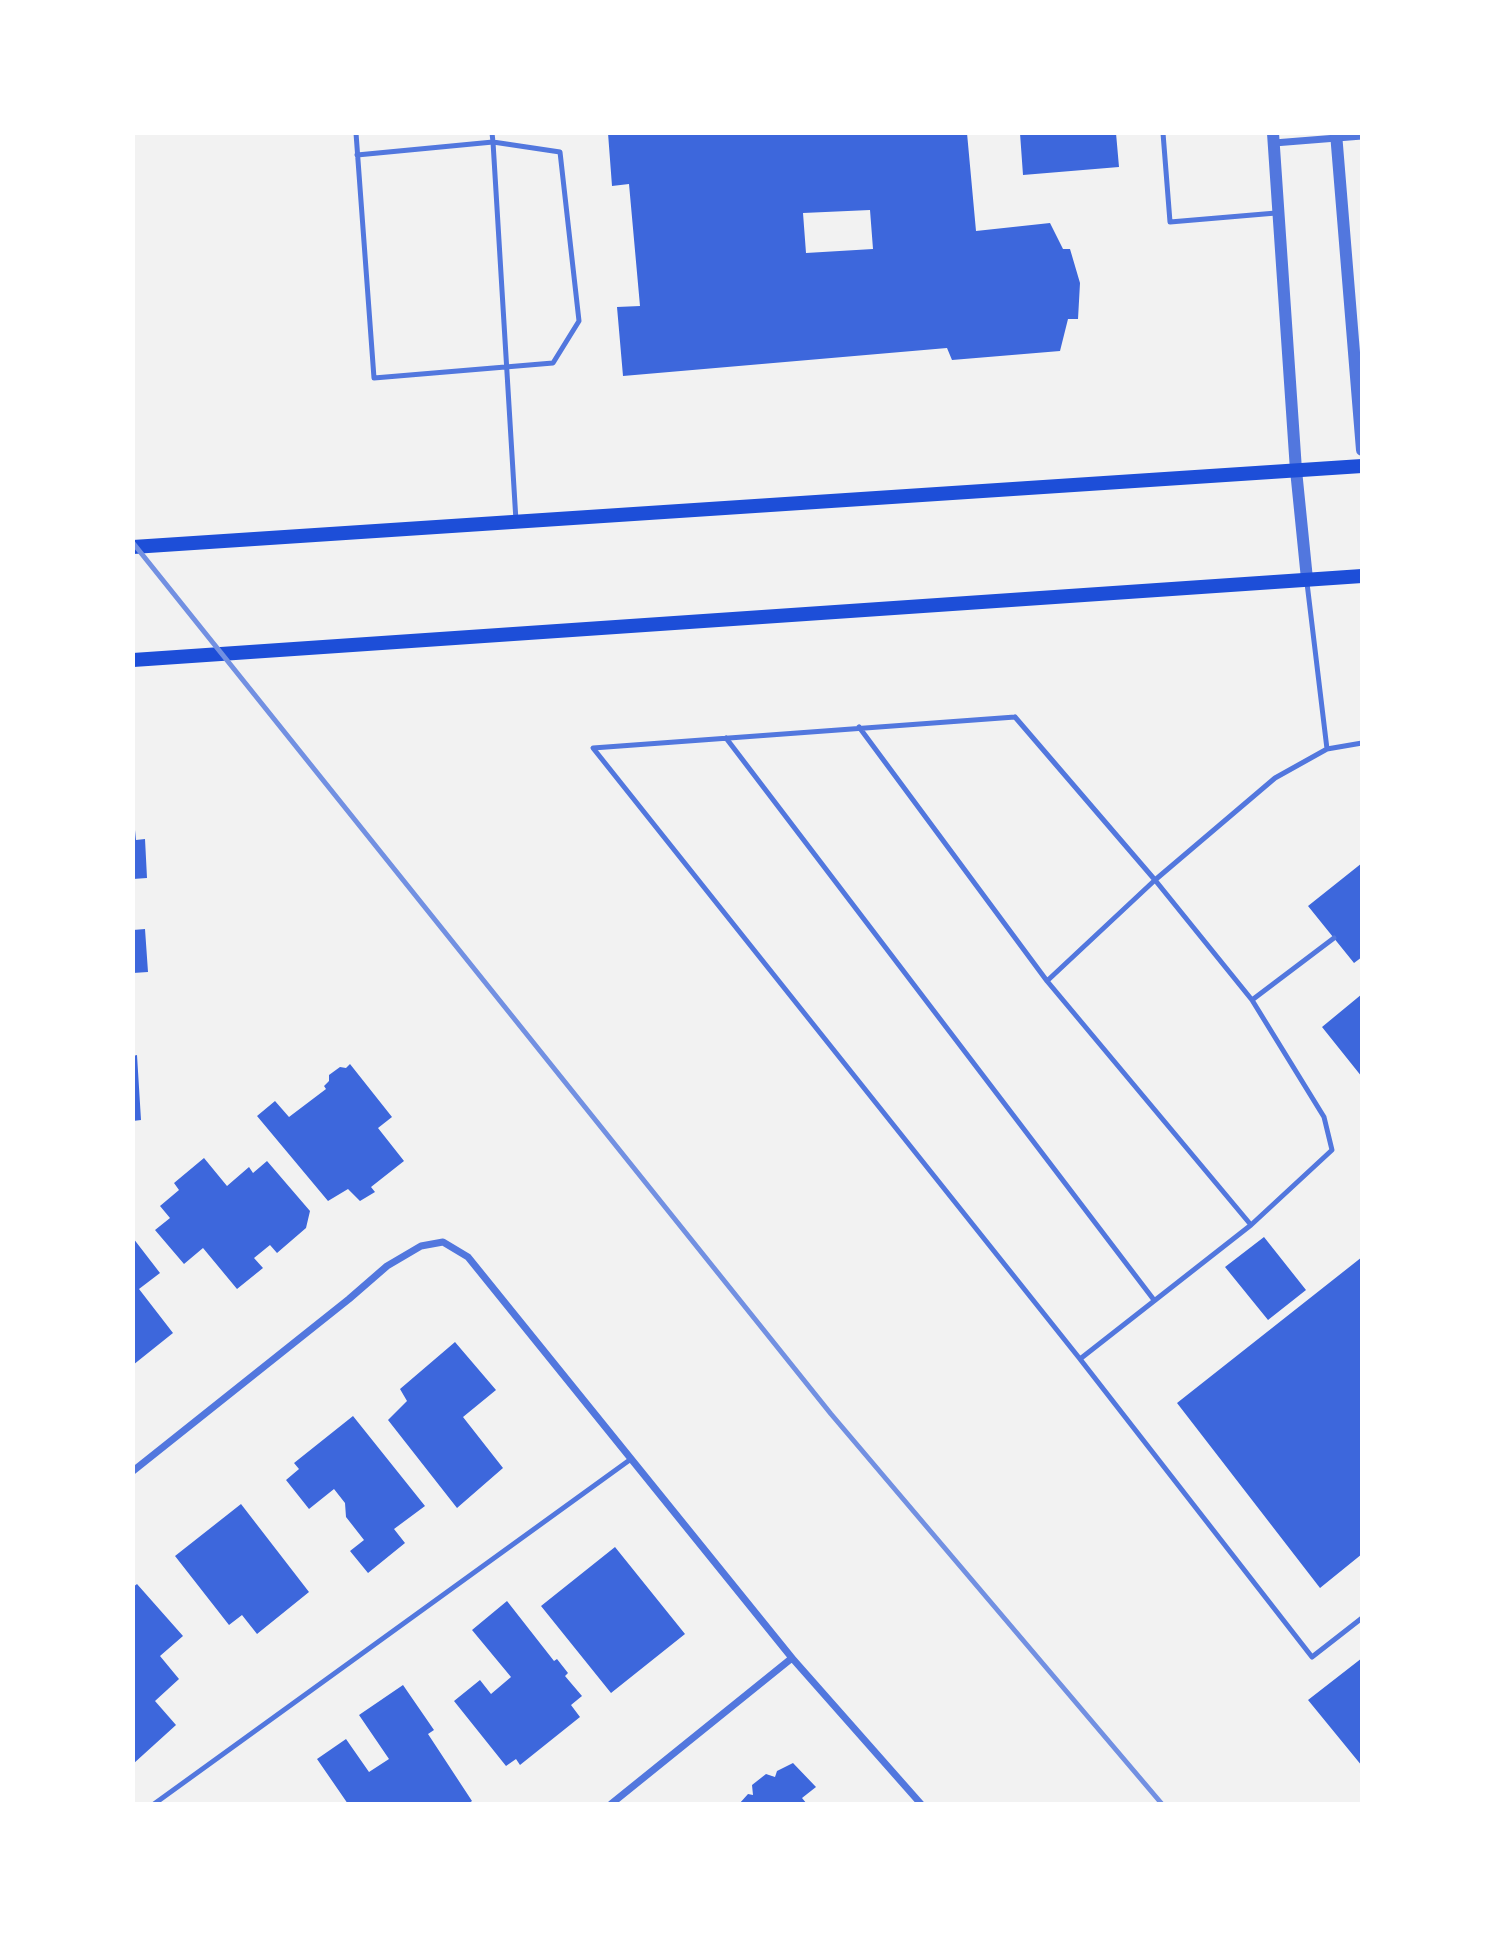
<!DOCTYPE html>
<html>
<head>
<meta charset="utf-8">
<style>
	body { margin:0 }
	#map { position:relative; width:1495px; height:1937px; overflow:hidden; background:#f2f2f2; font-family:Lato,sans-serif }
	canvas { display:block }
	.frame { position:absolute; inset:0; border:135px solid #fff; pointer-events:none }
</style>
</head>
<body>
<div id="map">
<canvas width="1495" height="1937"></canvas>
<div class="frame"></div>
</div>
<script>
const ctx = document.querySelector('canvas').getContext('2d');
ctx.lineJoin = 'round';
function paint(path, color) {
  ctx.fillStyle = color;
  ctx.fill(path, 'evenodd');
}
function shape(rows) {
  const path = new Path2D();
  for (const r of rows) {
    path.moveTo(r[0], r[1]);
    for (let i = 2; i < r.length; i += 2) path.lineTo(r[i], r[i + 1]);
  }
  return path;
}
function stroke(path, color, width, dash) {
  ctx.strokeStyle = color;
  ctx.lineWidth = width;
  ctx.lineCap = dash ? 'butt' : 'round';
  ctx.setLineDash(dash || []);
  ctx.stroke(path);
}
const building = shape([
	[608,133,967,133,976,231,1050,223,1063,249,1070,249,1080,283,1078,319,1068,319,1060,351,952,360,947,348,623,376,617,307,640,306,629,184,612,186],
	[870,210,873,249,806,253,803,213],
	[1020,133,1116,133,1119,167,1023,175],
	[133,830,135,830,136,840,145,839,147,878,133,879],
	[1362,863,1362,957,1354,963,1308,906],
	[145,929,148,972,133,973,133,930],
	[1362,994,1362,1077,1322,1027],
	[137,1055,141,1120,133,1121,133,1056],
	[350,1064,392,1117,378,1128,404,1161,371,1187,375,1192,360,1201,348,1189,328,1201,257,1116,275,1101,289,1117,326,1089,324,1086,329,1081,329,1075,340,1067,346,1068],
	[204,1158,227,1186,249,1167,253,1173,267,1161,310,1211,306,1228,277,1253,270,1245,254,1258,263,1268,237,1289,203,1248,184,1264,155,1230,170,1218,160,1206,179,1190,174,1183],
	[1264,1237,1306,1290,1268,1320,1225,1267],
	[133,1238,160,1273,139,1289,173,1333,133,1365],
	[1362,1257,1362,1554,1320,1588,1177,1403],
	[455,1342,496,1390,463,1417,503,1468,457,1508,388,1420,407,1401,400,1389],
	[353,1416,425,1506,394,1529,405,1543,368,1573,350,1551,364,1540,346,1517,345,1503,334,1489,309,1509,286,1480,299,1469,294,1463],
	[241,1504,309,1592,257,1634,242,1615,229,1625,175,1556],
	[615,1547,685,1634,611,1693,541,1606],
	[137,1584,183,1636,160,1656,179,1679,155,1701,176,1725,133,1764,133,1587],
	[507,1601,554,1661,557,1659,568,1673,565,1676,582,1696,571,1705,580,1717,520,1765,516,1759,506,1766,454,1701,480,1680,491,1694,511,1677,472,1630],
	[1362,1658,1362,1766,1308,1700],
	[403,1685,434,1730,428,1734,472,1801,468,1804,348,1804,317,1759,346,1739,369,1772,389,1759,359,1715],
	[793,1763,816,1787,802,1798,807,1804,739,1804,748,1794,753,1795,752,1785,766,1774,775,1777,777,1771]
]);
const service = shape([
	[356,133,374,378,553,363,579,321,560,152,493,142,492,133],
	[1163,133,1170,222,1276,213],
	[357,155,493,142,516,521],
	[1307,583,1327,749],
	[1015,717,1155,880,1252,1000,1324,1117,1332,1150,1251,1225,1080,1359,593,748,1015,717],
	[859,727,1047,981,1251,1225],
	[726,738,1154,1300],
	[1047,981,1155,880,1275,778,1327,749,1362,743],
	[1252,1000,1334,938],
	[1080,1359,1312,1657,1362,1618],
	[154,1804,631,1459]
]);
const minor = shape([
	[1274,143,1362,136],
	[133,1471,349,1299,387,1266,421,1246,443,1242,468,1257,792,1658,921,1804],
	[611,1804,792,1658]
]);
const tertiary = shape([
	[1273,133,1296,470,1307,579],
	[1336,133,1362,450]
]);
const secondary = shape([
	[133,547,1362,466],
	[133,660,1362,576]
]);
const rail = shape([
	[133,543,831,1414,1162,1804]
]);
paint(building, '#3d67dc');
stroke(service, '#5277de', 5);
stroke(minor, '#5277de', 7);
stroke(tertiary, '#5277de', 12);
stroke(secondary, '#1d4ed8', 14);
stroke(rail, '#7290e2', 5);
</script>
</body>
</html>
